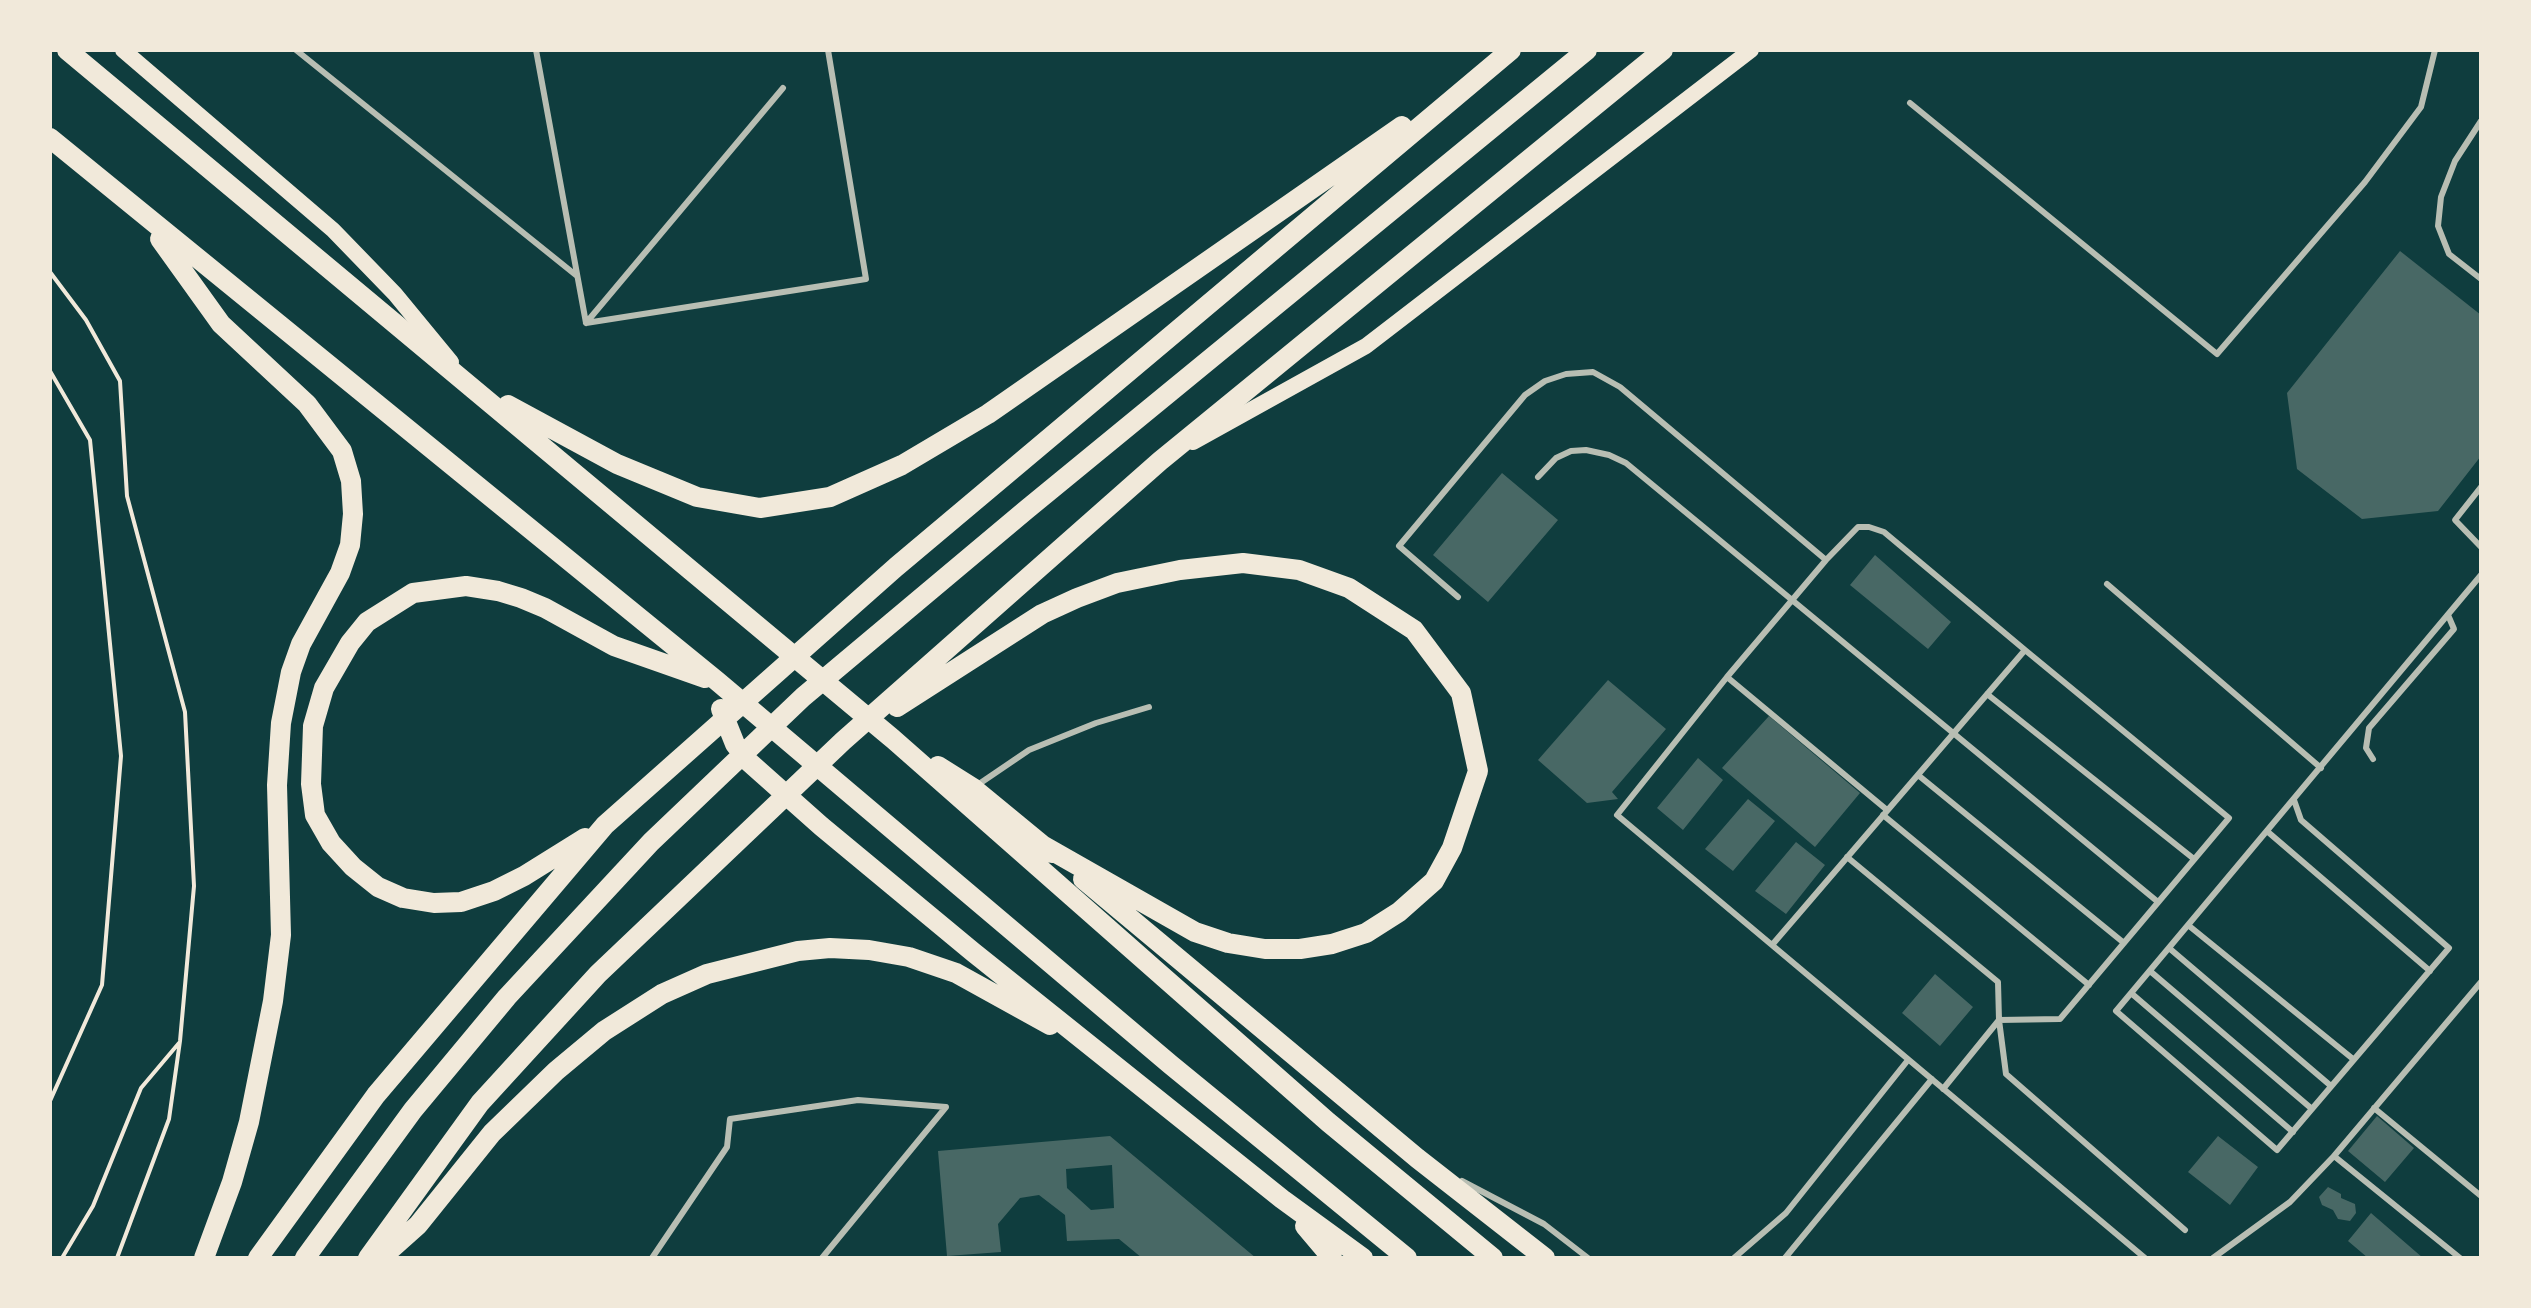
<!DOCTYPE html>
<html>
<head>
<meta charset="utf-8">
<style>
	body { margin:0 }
	#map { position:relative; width:2531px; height:1308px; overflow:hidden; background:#0f3d3e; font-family:"Titillium Web",sans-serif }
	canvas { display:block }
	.frame { position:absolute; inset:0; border:52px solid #f1e9da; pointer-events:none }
</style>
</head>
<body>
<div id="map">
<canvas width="2531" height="1308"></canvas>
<div class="frame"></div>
</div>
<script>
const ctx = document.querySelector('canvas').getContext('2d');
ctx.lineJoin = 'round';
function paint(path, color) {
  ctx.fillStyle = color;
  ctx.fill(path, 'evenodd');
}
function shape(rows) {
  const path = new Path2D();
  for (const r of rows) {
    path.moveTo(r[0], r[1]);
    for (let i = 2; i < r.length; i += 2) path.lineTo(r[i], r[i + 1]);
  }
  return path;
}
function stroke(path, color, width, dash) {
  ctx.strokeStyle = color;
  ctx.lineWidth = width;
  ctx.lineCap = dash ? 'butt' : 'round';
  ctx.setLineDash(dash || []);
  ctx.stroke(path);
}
const building = shape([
	[2400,251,2481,315,2481,456,2438,511,2362,519,2297,469,2287,393],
	[1502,473,1558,520,1488,602,1433,555],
	[1875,555,1951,622,1928,649,1850,585],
	[1608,680,1666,729,1612,792,1618,799,1587,803,1538,760],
	[1769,716,1860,793,1815,847,1722,768],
	[1698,758,1723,780,1683,830,1657,808],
	[1748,799,1775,821,1733,871,1705,849],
	[1796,842,1825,865,1786,914,1755,891],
	[1935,974,1973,1007,1940,1046,1902,1013],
	[2377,1116,2414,1148,2385,1182,2348,1151],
	[1110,1136,1256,1258,1142,1258,1119,1239,1067,1241,1065,1215,1039,1195,1020,1198,998,1224,1001,1252,947,1256,938,1151],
	[1112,1165,1114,1208,1091,1210,1067,1188,1066,1169],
	[2218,1136,2258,1167,2230,1205,2188,1172],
	[2328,1187,2341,1194,2341,1198,2355,1204,2356,1213,2350,1221,2338,1219,2333,1210,2322,1205,2319,1197],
	[2371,1213,2423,1258,2368,1258,2348,1241]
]);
const path = shape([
	[50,272,86,320,120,381,127,496,185,712,194,886,180,1041,169,1119,117,1258],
	[50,371,90,440,121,756,102,985,50,1101],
	[62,1258,93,1206,141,1088,179,1043]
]);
const service = shape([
	[296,50,577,276],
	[536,50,586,323,866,279,828,50],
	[1910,103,2217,354,2365,182,2421,107,2435,50],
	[2481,121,2455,161,2441,197,2438,226,2449,254,2481,279],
	[586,323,783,88],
	[1538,477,1556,458,1571,451,1586,450,1609,455,1626,463,2158,902],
	[2481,487,2455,520,2481,547],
	[2107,584,2321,768],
	[1458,597,1399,546,1525,395,1545,381,1566,374,1593,372,1620,387,1826,560],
	[1727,677,1887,810],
	[1987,694,2194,859],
	[2373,759,2366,748,2369,728,2454,629,2448,615],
	[1918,775,2124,943],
	[976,786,1029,750,1096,723,1149,707],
	[2294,800,2301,820,2449,948,2277,1150,2116,1011,2481,575],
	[1883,815,2089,985],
	[2268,832,2430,971],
	[1847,857,1998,982,1999,1020,2006,1074,2185,1230],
	[2188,925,2353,1059],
	[1772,945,2025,650,1884,532,1869,527,1858,527,1826,560,1727,677,1617,815,2145,1258],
	[2169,948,2331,1086],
	[2150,971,2312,1109],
	[2131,993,2293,1132],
	[1999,1020,2060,1019,2229,818,2025,650],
	[1943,1089,1999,1020],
	[2374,1108,2481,1196],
	[2334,1156,2460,1258],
	[1462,1181,1544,1224,1588,1258],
	[652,1258,727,1147,730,1119,858,1100,946,1107,822,1258],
	[1734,1258,1786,1213,1908,1060],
	[1785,1258,1932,1079],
	[2213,1258,2290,1202,2334,1156,2481,982]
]);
const secondary = shape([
	[123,50,333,230,395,294,451,362],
	[1193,442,1366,346,1751,50]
]);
const trunk = shape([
	[67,50,893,739,1328,1122,1493,1258],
	[50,138,717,681,1171,1065,1407,1258],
	[160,239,221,324,307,404,342,451,351,481,353,514,350,545,340,573,301,644,291,672,281,723,277,785,281,935,273,1001,249,1122,232,1182,204,1258],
	[508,405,617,464,697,497,760,508,830,497,902,465,988,414,1402,126],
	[897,707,1042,614,1077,598,1117,583,1180,570,1243,563,1299,570,1349,588,1414,630,1461,693,1478,771,1452,848,1434,881,1399,912,1366,933,1332,944,1300,949,1265,949,1228,943,1195,932,1042,845],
	[721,709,735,744,749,762,821,826,973,952,1282,1199,1363,1258],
	[938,766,973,788,1052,853],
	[585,838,524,876,494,891,461,902,434,903,403,898,378,887,353,867,331,843,315,815,311,784,313,726,324,688,350,643,367,622,413,593,466,586,498,591,521,598,545,608,614,646,705,678],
	[1083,879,1417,1158,1545,1258],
	[1305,1226,1332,1258],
	[258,1258,376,1095,605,825,896,567,1511,50],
	[305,1258,413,1110,507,997,651,842,803,697,1026,510,1587,50],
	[368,1258,480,1103,598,974,843,741,1160,461,1663,50],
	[381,1258,418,1225,492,1133,556,1071,604,1031,662,994,707,974,798,951,830,948,869,950,909,957,956,973,1050,1025]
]);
paint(building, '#486865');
stroke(path, '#f1e9da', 4);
stroke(service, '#b8beb3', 6);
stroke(secondary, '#f1e9da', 16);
stroke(trunk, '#f1e9da', 20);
</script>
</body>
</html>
